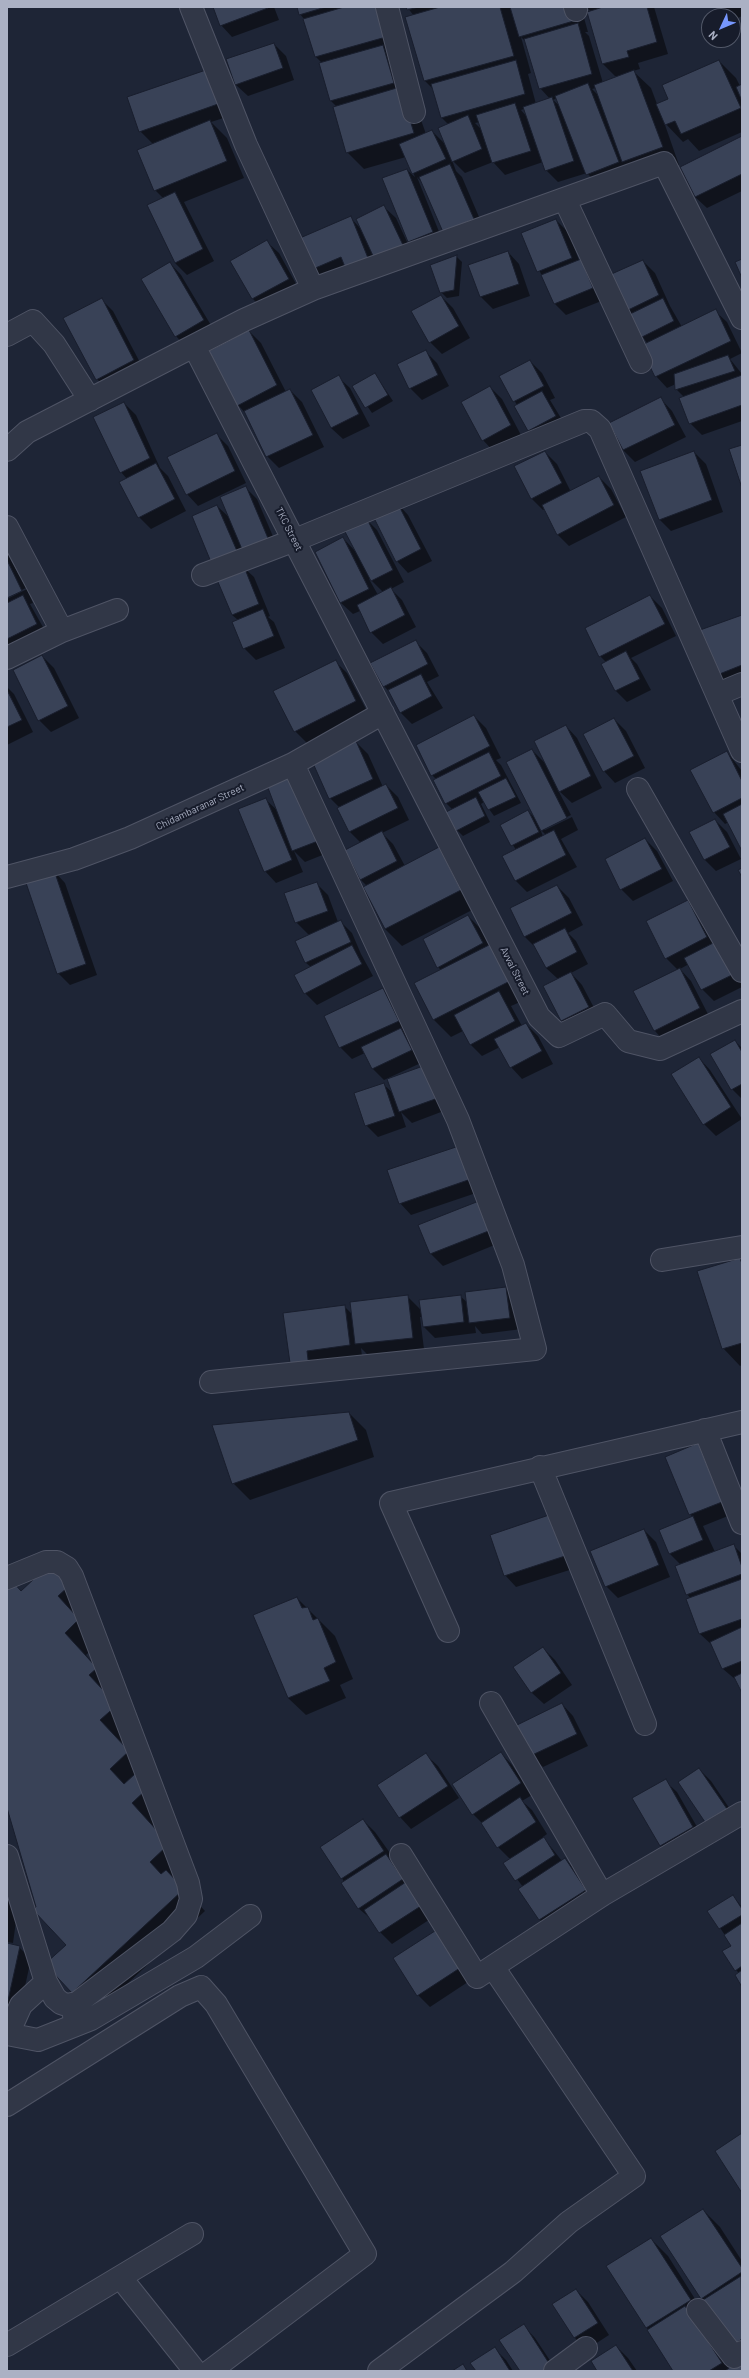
<!DOCTYPE html>
<html>
<head>
<meta charset="utf-8">
<style>
	body { margin:0 }
	#map { position:relative; width:749px; height:2378px; overflow:hidden; background:#1e2536; font-family:Barlow,sans-serif }
	canvas { display:block }
	.frame { position:absolute; inset:0; border:8px solid #abb1c4; pointer-events:none }
	.north { position:absolute; left:701px; top:8px; width:40px; height:40px; box-sizing:border-box; background:#171c2b; border:1px solid #525868; border-radius:50%; rotate:226deg; font-size:11px; font-weight:700; line-height:16px; text-align:center; color:#abb1c4 }
	.north::after { content:''; display:block; margin:auto; width:14px; height:18px; background:#7797fd; clip-path:polygon(50% 0,100% 100%,50% 72%,0 100%) }
</style>
</head>
<body>
<div id="map">
<canvas width="749" height="2378"></canvas>
<div class="frame"></div>
<div class="north">N</div>
</div>
<script>
const ctx = document.querySelector('canvas').getContext('2d');
ctx.lineJoin = 'round';
function paint(path, color) {
  ctx.fillStyle = color;
  ctx.fill(path, 'evenodd');
}
function shape(rows) {
  const path = new Path2D();
  for (const r of rows) {
    path.moveTo(r[0], r[1]);
    for (let i = 2; i < r.length; i += 2) path.lineTo(r[i], r[i + 1]);
  }
  return path;
}
function stroke(path, color, width, dash) {
  ctx.strokeStyle = color;
  ctx.lineWidth = width;
  ctx.lineCap = dash ? 'butt' : 'round';
  ctx.setLineDash(dash || []);
  ctx.stroke(path);
}
function drawText(font, color, halo, rows, align = 'center') {
  ctx.font = font + ' Barlow,sans-serif';
  ctx.lineWidth = 4;
  ctx.setLineDash([]);
  ctx.textBaseline = 'middle';
  ctx.strokeStyle = halo;
  ctx.fillStyle = color;
  for (const [text, x, y, turn = 0] of rows) {
    ctx.save();
    ctx.translate(x, y);
    ctx.rotate((+turn || 0) * Math.PI / 180);
    ctx.textAlign = isNaN(turn) ? turn : align;
    if (halo) ctx.strokeText(text, 0, 0);
    ctx.fillText(text, 0, 0);
    ctx.restore();
  }
}
const shadow = shape([
	[214,7,274,7,279,20,232,37,221,25],
	[298,7,381,7,426,134,432,131,447,146,449,125,442,118,433,89,425,81,407,18,414,16,407,7,581,7,588,32,585,32,589,36,603,83,622,76,615,76,603,64,588,12,591,12,587,7,654,7,668,54,638,63,640,69,633,71,651,88,657,104,669,99,719,61,736,78,740,86,742,85,742,132,699,151,688,139,683,142,664,122,679,165,640,179,599,186,587,173,558,182,546,170,543,162,505,175,493,162,465,173,452,160,456,171,462,177,485,231,455,243,423,184,417,177,444,244,421,254,409,242,383,179,407,170,415,177,406,157,364,169,347,152,337,107,331,101,320,64,322,63,316,57,304,19,300,14],
	[521,37,527,43,540,88,550,99,536,104,528,74,531,73],
	[596,88,599,96,592,89],
	[557,98,561,107,553,100],
	[524,109,527,117,521,110],
	[480,122,483,131,475,123],
	[721,7,742,7,742,16,734,20,733,16,730,16],
	[274,44,286,56,294,80,248,96,236,85],
	[206,71,230,116,211,122,227,138,244,178,184,202,214,261,187,275,175,263,163,198,155,190,153,144,140,131],
	[742,137,742,191,707,208,695,197],
	[384,207,396,218,414,257,326,280,314,269,350,217,360,228],
	[556,220,568,232,579,260,604,300,566,315,555,304,522,233],
	[267,242,279,253,300,291,264,310,252,298],
	[508,252,519,264,530,296,493,309,481,297,470,265],
	[457,257,462,262,459,296,447,298,441,292],
	[643,261,655,273,670,306,682,327,715,311,727,322,742,353,730,359,742,374,742,421,702,435,690,423,684,397,676,389,676,384,667,388,656,376,647,343,625,311],
	[170,263,181,275,215,332,187,348,176,336],
	[441,296,453,308,470,338,442,354,430,342],
	[101,299,113,311,145,372,109,391,97,379],
	[249,331,261,343,286,392,290,390,302,402,324,447,279,468,267,456,247,415,238,405],
	[426,352,437,363,449,386,422,400,410,388],
	[530,361,542,373,555,398,550,400,567,428,541,443,529,431,516,406,517,405,501,377],
	[375,374,393,401,372,413,354,387],
	[338,377,350,388,370,426,343,439,331,428],
	[490,387,502,399,522,437,494,452,483,440],
	[661,399,672,411,686,437,635,462,623,450,610,424],
	[124,403,136,415,160,468,168,476,186,511,151,529,139,517,121,482,127,479,121,472],
	[216,434,228,446,246,483,198,506,187,494],
	[545,452,557,464,571,492,599,477,611,489,626,517,569,546,557,534,545,509,543,510,531,498],
	[694,452,706,464,723,512,671,531,659,519],
	[246,488,257,499,281,555,242,566,254,577,270,616,268,617,274,622,285,648,256,660,244,648,238,620,232,615,217,506,231,519],
	[397,503,408,515,432,561,408,573,397,561],
	[365,518,377,530,404,582,391,589,402,600,416,627,383,644,371,632,360,611,353,614,341,603,316,552,343,538,356,552],
	[369,579,370,579,383,592,378,595],
	[7,553,26,588,7,597],
	[27,589,33,603,30,604,48,636,15,653,7,645,7,599],
	[650,596,662,608,676,636,631,658,637,664,651,690,627,702,615,690,606,662,600,656],
	[742,616,742,681,730,686,718,674],
	[415,641,427,653,439,676,427,682,443,708,412,724,400,712,391,694,384,686],
	[42,656,54,668,79,718,51,732,39,720],
	[335,661,347,673,368,713,307,743,295,731],
	[7,687,14,694,33,732,7,745],
	[474,716,486,728,501,758,496,760,501,765,521,803,494,816,484,802,481,804,490,822,463,836,457,830,453,810,446,803,437,780,432,775],
	[614,719,626,731,645,768,615,783,604,771],
	[566,726,577,738,602,788,572,803,558,790,571,815,545,828,545,830,572,817,578,830,561,839,577,867,527,892,515,880,516,850,501,825,528,811,535,818,532,750,546,764],
	[540,829,546,835,543,836],
	[356,742,368,754,383,787,386,785,398,797,409,820,382,833,393,844,405,866,439,849,456,866,478,907,402,946,385,929,367,886,361,880,346,850,361,843,350,832,340,808,330,798,314,762],
	[727,752,742,771,742,848,729,822,725,824,714,812],
	[266,781,330,852,305,862,294,851,303,872,276,883,265,871,265,799,278,811],
	[715,820,727,832,741,859,716,871,704,859],
	[645,839,657,851,673,881,633,901,621,889],
	[54,871,65,883,97,975,70,985,58,973],
	[316,883,328,895,338,922,340,921,352,933,361,954,373,976,317,1005,305,993,311,967,306,963,296,942,309,935,296,922],
	[557,886,569,898,583,925,568,933,576,941,588,964,571,973,582,985,600,1019,573,1032,561,1020,558,979,546,968,536,948,525,937,511,909],
	[688,901,700,913,742,980,742,987,714,1001,702,989,689,964,680,969,691,981,711,1020,666,1043,655,1031,634,991,678,970,666,958],
	[468,916,480,928,490,946,527,999,511,1006,522,1026,526,1024,538,1036,553,1064,522,1079,511,1067,500,1047,482,1056,470,1044,463,1031,451,1037,434,1020,441,970,438,967],
	[383,990,395,1001,410,1033,406,1034,412,1041,423,1062,384,1080,372,1068,365,1053,352,1059,340,1047],
	[735,1041,742,1048,742,1099,732,1089,711,1055],
	[699,1058,710,1070,742,1119,716,1136,704,1124],
	[426,1067,449,1109,412,1123,401,1112,406,1127,378,1137,366,1125,383,1084,394,1094],
	[459,1147,482,1191,411,1215,400,1203],
	[479,1202,502,1242,443,1266,431,1254,419,1226],
	[740,1259,742,1261,742,1365,740,1366,723,1348],
	[506,1288,518,1300,522,1329,482,1334,475,1326,476,1333,435,1338,424,1327,422,1317,420,1317,424,1349,368,1355,361,1348,362,1356,304,1381,285,1314,344,1306,353,1315,408,1297,422,1311,460,1296,468,1303],
	[349,1413,366,1430,374,1457,250,1500,233,1483],
	[698,1444,709,1456,733,1514,703,1526,715,1552,734,1546,742,1554,742,1691,736,1680,723,1669,712,1645,700,1634,691,1599,687,1594,681,1565,670,1554,660,1530,692,1517,666,1457],
	[555,1515,579,1567,516,1587,505,1575],
	[644,1530,656,1542,670,1577,618,1598,606,1586],
	[71,1588,100,1642,86,1655,118,1690,138,1727,121,1743,169,1811,153,1826,190,1866,188,1893,205,1911,95,2014,46,1964,67,1945,37,1907,7,1804,7,1589,22,1592],
	[297,1598,335,1636,353,1679,340,1685,346,1698,306,1715,288,1698],
	[543,1648,555,1660,572,1685,544,1704,532,1693,514,1667],
	[562,1704,573,1716,588,1746,543,1767,531,1756],
	[501,1753,512,1765,532,1795,522,1801,532,1810,547,1834,543,1837,562,1861,565,1859,577,1871,597,1902,551,1932,540,1920,519,1889,523,1887,505,1863,510,1859,498,1847,482,1823,473,1814],
	[426,1755,438,1766,459,1798,411,1829,400,1817],
	[699,1769,711,1781,738,1821,718,1834],
	[665,1781,677,1792,704,1839,672,1857,660,1846],
	[363,1820,375,1832,435,1916,392,1944,380,1932,371,1919,358,1908,342,1878],
	[7,1896,18,1907,13,1943,7,1942],
	[733,1896,742,1907,742,1985,739,1973,736,1970,732,1946,709,1911],
	[450,1942,474,1978,430,2007,418,1995],
	[7,1944,19,1947,31,1959,17,2023,7,2021],
	[703,2210,720,2227,742,2261,742,2353,701,2298],
	[651,2239,668,2256,707,2318,699,2323,729,2369,742,2362,742,2371,674,2371,608,2266],
	[576,2290,588,2302,609,2335,586,2350,575,2338,553,2304],
	[524,2326,535,2338,557,2371,521,2371],
	[616,2346,628,2358,637,2371,598,2371],
	[494,2348,506,2360,513,2371,477,2371]
]);
const building = shape([
	[213,7,268,7,268,8,220,26,213,7],
	[297,7,326,7,299,15,297,7],
	[344,7,377,7,386,37,315,57,303,19,344,7],
	[406,7,419,7,407,10,406,7],
	[440,7,500,7,514,56,424,81,405,17,440,7],
	[510,7,573,7,577,20,519,37,510,7],
	[603,7,647,7,657,42,627,51,629,57,602,64,587,12,603,7],
	[578,23,592,74,539,89,524,39,578,23],
	[274,43,283,68,235,85,226,59,274,43],
	[383,45,394,83,330,101,319,63,383,45],
	[516,60,525,94,441,118,431,84,516,60],
	[719,60,741,108,681,134,675,121,665,125,656,104,668,99,662,85,719,60],
	[206,70,218,104,139,132,127,97,206,70],
	[634,70,663,147,622,162,594,85,634,70],
	[588,83,619,162,586,175,555,96,588,83],
	[742,84,742,101,736,87,742,84],
	[400,87,414,133,346,153,333,107,400,87],
	[552,97,574,161,545,171,523,107,552,97],
	[515,103,531,151,492,163,476,115,515,103],
	[468,115,482,149,452,162,438,128,468,115],
	[210,120,227,161,154,191,137,150,210,120],
	[432,130,446,159,412,174,399,144,432,130],
	[742,136,742,174,695,197,680,167,742,136],
	[450,164,474,219,443,232,419,177,450,164],
	[407,169,433,232,408,242,382,178,407,169],
	[175,192,203,249,175,263,147,205,175,192],
	[384,205,403,245,374,258,356,219,384,205],
	[351,216,368,258,345,267,341,257,313,269,300,238,351,216],
	[556,219,572,258,537,272,521,233,556,219],
	[267,240,289,279,252,299,230,261,267,240],
	[508,251,519,284,480,297,468,265,508,251],
	[457,255,454,290,440,293,430,265,457,255],
	[581,259,593,288,554,304,541,275,581,259],
	[742,259,742,278,735,262,742,259],
	[643,260,659,295,624,312,607,276,643,260],
	[170,262,204,320,175,337,141,279,170,262],
	[441,295,459,326,429,343,411,311,441,295],
	[102,298,134,360,96,380,63,318,102,298],
	[663,298,674,321,640,338,628,315,663,298],
	[716,309,731,341,655,377,640,346,716,309],
	[249,330,277,385,237,406,209,351,249,330],
	[426,350,438,375,409,389,397,364,426,350],
	[728,355,735,371,675,390,674,374,728,355],
	[530,360,544,386,513,402,499,376,530,360],
	[375,373,388,395,365,408,352,386,375,373],
	[339,375,359,414,331,428,311,390,339,375],
	[742,375,742,405,689,424,679,398,742,375],
	[490,386,511,425,482,441,461,402,490,386],
	[290,389,313,435,266,457,244,411,290,389],
	[542,391,556,416,528,431,514,406,542,391],
	[661,397,675,425,623,450,609,423,661,397],
	[124,402,150,458,120,473,93,417,124,402],
	[217,433,235,471,186,495,167,457,217,433],
	[742,445,742,488,729,449,742,445],
	[545,451,562,483,531,499,514,466,545,451],
	[694,451,712,500,659,520,640,471,694,451],
	[156,463,175,499,138,518,119,482,156,463],
	[599,476,614,505,557,535,542,505,599,476],
	[246,486,270,543,244,554,220,497,246,486],
	[397,502,421,549,396,562,372,514,397,502],
	[217,505,237,551,211,562,192,516,217,505],
	[366,517,393,570,371,581,343,528,366,517],
	[343,537,369,589,340,603,315,552,343,537],
	[7,560,22,591,7,598,7,560],
	[243,564,259,604,232,615,215,575,243,564],
	[391,587,405,615,370,633,357,605,391,587],
	[23,595,37,624,7,639,7,603,23,595],
	[650,595,665,624,599,657,585,628,650,595],
	[263,609,274,636,243,649,232,622,263,609],
	[742,615,742,665,717,675,700,630,742,615],
	[416,640,428,664,383,687,370,663,416,640],
	[626,651,640,679,615,691,601,664,626,651],
	[42,655,68,706,38,721,13,670,42,655],
	[336,660,356,701,294,732,273,691,336,660],
	[421,674,432,696,400,713,388,690,421,674],
	[7,690,22,720,7,727,7,690],
	[474,715,490,746,431,776,416,745,474,715],
	[614,718,634,756,603,772,583,734,614,718],
	[566,725,591,776,559,792,534,741,566,725],
	[356,741,373,779,329,799,312,761,356,741],
	[532,749,567,818,541,831,506,762,532,749],
	[727,751,742,781,742,798,713,813,690,770,727,751],
	[489,752,501,776,445,804,433,780,489,752],
	[291,770,318,841,292,851,265,780,291,770],
	[506,778,516,797,488,810,478,792,506,778],
	[386,784,398,808,349,832,337,808,386,784],
	[476,797,485,816,456,831,446,812,476,797],
	[266,798,292,860,264,872,238,809,266,798],
	[742,804,742,851,723,814,742,804],
	[528,810,539,832,511,846,500,825,528,810],
	[715,819,730,847,704,860,689,832,715,819],
	[554,830,566,855,515,881,502,856,554,830],
	[382,831,397,861,360,880,345,850,382,831],
	[645,838,662,869,620,890,605,859,645,838],
	[439,847,461,890,385,929,363,887,439,847],
	[742,868,742,877,738,870,742,868],
	[54,870,86,964,57,974,25,880,54,870],
	[317,882,328,911,295,923,284,893,317,882],
	[557,885,572,913,524,937,510,908,557,885],
	[688,900,707,937,665,959,646,921,688,900],
	[468,915,483,943,437,968,423,939,468,915],
	[341,920,351,942,305,963,295,941,341,920],
	[565,928,577,952,546,968,533,944,565,928],
	[717,941,734,974,701,990,684,958,717,941],
	[491,944,510,981,433,1020,414,983,491,944],
	[352,945,362,964,304,994,294,975,352,945],
	[680,968,700,1008,654,1031,633,991,680,968],
	[571,972,589,1007,561,1021,543,986,571,972],
	[383,988,399,1021,339,1048,324,1016,383,988],
	[499,991,515,1021,470,1045,454,1015,499,991],
	[526,1023,542,1051,510,1068,494,1039,526,1023],
	[401,1028,412,1050,372,1069,361,1047,401,1028],
	[735,1040,742,1052,742,1084,731,1090,710,1054,735,1040],
	[699,1057,731,1107,703,1125,671,1074,699,1057],
	[426,1065,438,1098,399,1112,387,1079,426,1065],
	[384,1083,395,1116,365,1126,354,1093,384,1083],
	[459,1146,471,1179,399,1204,387,1170,459,1146],
	[479,1201,491,1230,430,1254,418,1225,479,1201],
	[740,1258,742,1264,742,1343,722,1349,697,1271,740,1258],
	[506,1287,510,1318,469,1323,465,1292,506,1287],
	[408,1295,413,1338,355,1344,350,1302,408,1295],
	[461,1295,464,1322,423,1327,419,1300,461,1295],
	[345,1305,350,1345,307,1351,309,1368,291,1370,283,1313,345,1305],
	[349,1412,358,1440,232,1484,212,1425,349,1412],
	[698,1443,722,1502,689,1515,665,1457,698,1443],
	[555,1513,568,1555,504,1576,490,1535,555,1513],
	[693,1516,703,1540,669,1554,659,1530,693,1516],
	[644,1529,659,1565,605,1587,590,1551,644,1529],
	[734,1544,742,1567,742,1574,686,1595,675,1566,734,1544],
	[49,1565,69,1586,58,1596,79,1619,65,1633,97,1668,89,1675,117,1705,100,1720,129,1751,110,1769,124,1784,135,1774,148,1788,132,1803,169,1844,150,1862,161,1874,166,1870,184,1889,72,1993,45,1964,66,1945,33,1910,36,1907,7,1808,7,1588,13,1582,21,1591,49,1565],
	[742,1579,742,1619,699,1634,686,1599,742,1579],
	[297,1597,302,1608,308,1607,313,1620,318,1618,336,1662,324,1668,330,1681,288,1698,253,1615,297,1597],
	[742,1627,742,1661,722,1669,710,1642,742,1627],
	[543,1647,561,1673,531,1693,513,1667,543,1647],
	[742,1673,742,1693,734,1677,742,1673],
	[562,1703,577,1734,530,1756,515,1726,562,1703],
	[501,1752,521,1783,472,1815,452,1784,501,1752],
	[426,1753,448,1786,399,1818,377,1785,426,1753],
	[699,1768,727,1809,705,1822,678,1782,699,1768],
	[666,1779,693,1827,660,1846,632,1798,666,1779],
	[520,1797,536,1822,497,1848,481,1823,520,1797],
	[363,1819,384,1851,341,1879,320,1847,363,1819],
	[544,1837,555,1855,515,1881,503,1863,544,1837],
	[386,1854,403,1879,358,1909,341,1883,386,1854],
	[565,1858,586,1890,539,1920,518,1889,565,1858],
	[409,1880,424,1904,379,1933,364,1910,409,1880],
	[733,1895,742,1909,742,1915,719,1929,707,1911,733,1895],
	[742,1923,742,1966,735,1971,722,1951,731,1946,724,1935,742,1923],
	[438,1929,463,1966,417,1996,393,1958,438,1929],
	[7,1943,20,1946,7,2005,7,1943],
	[742,1970,742,1987,735,1975,742,1970],
	[742,2133,742,2193,715,2151,742,2133],
	[703,2209,742,2268,742,2272,701,2299,660,2236,703,2209],
	[651,2238,691,2300,646,2328,606,2266,651,2238],
	[741,2276,742,2339,732,2345,703,2300,741,2276],
	[576,2289,598,2323,574,2338,552,2304,576,2289],
	[685,2306,722,2363,709,2371,673,2371,647,2330,685,2306],
	[524,2324,552,2368,547,2371,520,2371,499,2340,524,2324],
	[616,2345,633,2371,597,2371,591,2361,616,2345],
	[495,2347,510,2371,476,2371,470,2363,495,2347],
	[741,2359,742,2371,725,2371,741,2359],
	[463,2364,467,2371,452,2371,463,2364]
]);
const minor = shape([
	[191,7,246,145,313,289],
	[387,7,414,112],
	[575,7,576,10],
	[565,200,641,362],
	[7,335,33,321,54,344,90,400],
	[194,346,539,1017,559,1036,605,1014,628,1041,660,1049,742,1011],
	[7,450,27,432,244,320,313,289,664,163,742,318],
	[7,527,62,631],
	[203,575,295,540,584,421,591,421,600,429,742,751],
	[7,658,62,631,117,610],
	[718,694,742,684],
	[638,789,742,971],
	[7,877,74,859,130,838,293,764,383,713],
	[662,1260,742,1247],
	[211,1382,535,1349,513,1265,458,1120,293,764],
	[705,1430,742,1523],
	[540,1467,645,1724],
	[7,1578,46,1562,57,1562,67,1568,72,1576,188,1883,191,1899,186,1915,172,1931,77,2003,74,2015,75,2025],
	[448,1631,391,1503,742,1422],
	[491,1703,602,1895],
	[401,1855,477,1977,602,1895,742,1813],
	[7,1856,46,1982,55,1998,61,2003,67,2005,77,2003],
	[7,2034,38,2040,91,2019,196,1957,250,1916],
	[8,2034,21,2005,46,1982],
	[7,2105,180,1996,201,1987,216,2004,365,2254,210,2371],
	[121,2278,195,2371],
	[698,2310,734,2357,742,2352],
	[7,2345,192,2234],
	[379,2371,513,2272,569,2222,634,2176,493,1967],
	[555,2371,586,2348]
]);
const streetNames = [
	["TKC Street",289,529,63],
	["Chidambaranar Street",200,807,-25],
	["Avvai Street",515,971,63]
];
paint(shadow, '#0007');
paint(building, '#394257');
stroke(building, '#191e2d', 1);
stroke(minor, '#4f5465', 24);
stroke(minor, '#313747', 22);
drawText('10px', '#abb1c4', '#171c2b', streetNames);
</script>
</body>
</html>
